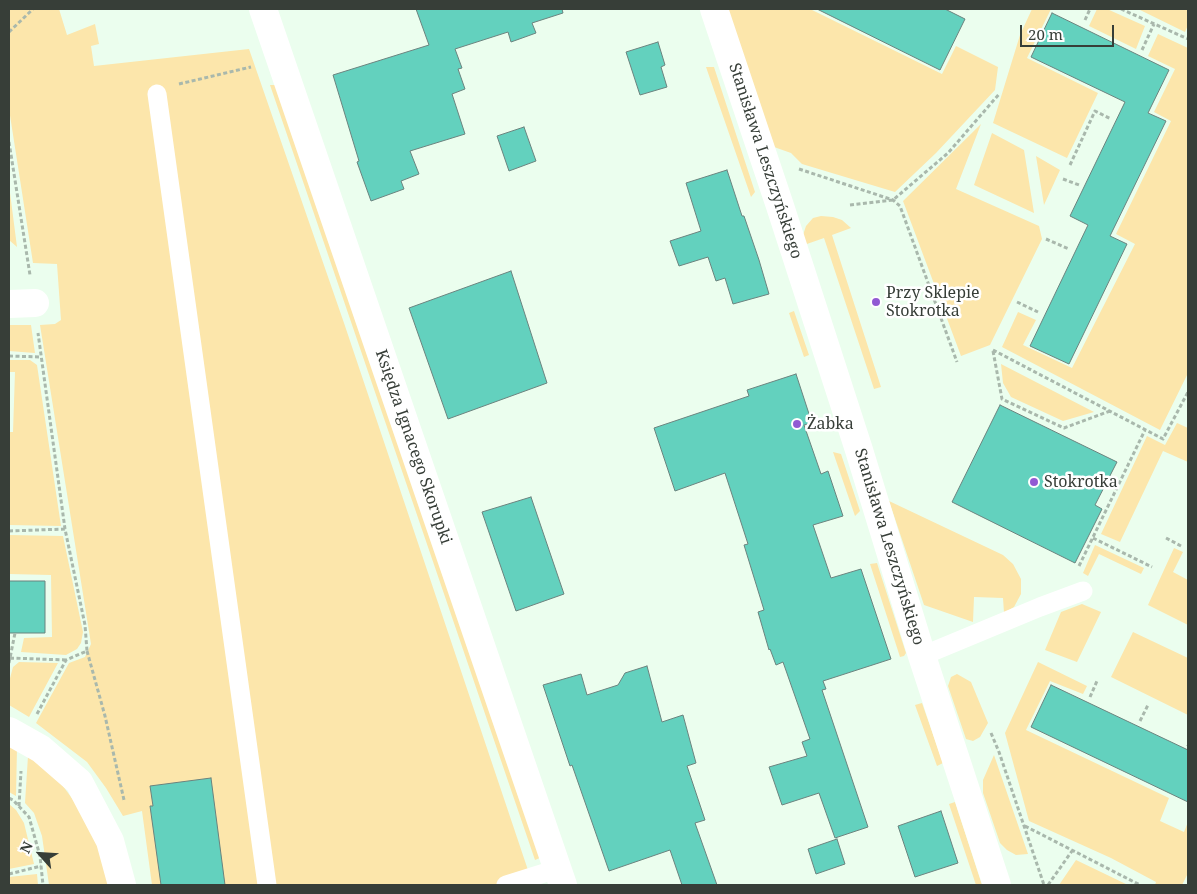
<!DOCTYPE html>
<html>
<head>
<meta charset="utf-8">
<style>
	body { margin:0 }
	#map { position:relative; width:1197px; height:894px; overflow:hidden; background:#ebfeee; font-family:"Noto Serif",serif }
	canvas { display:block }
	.frame { position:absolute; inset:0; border:10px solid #373e38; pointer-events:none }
	.north { position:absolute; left:15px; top:829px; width:50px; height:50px; -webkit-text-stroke:4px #fff; paint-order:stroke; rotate:296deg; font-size:14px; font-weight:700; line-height:20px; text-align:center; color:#373e38 }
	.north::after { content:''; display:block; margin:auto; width:18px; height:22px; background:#373e38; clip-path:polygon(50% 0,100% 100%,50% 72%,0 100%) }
	.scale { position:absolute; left:1020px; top:25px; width:94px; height:22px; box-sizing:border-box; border:2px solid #373e38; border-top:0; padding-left:6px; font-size:15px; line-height:18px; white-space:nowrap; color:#373e38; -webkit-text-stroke:4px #fff; paint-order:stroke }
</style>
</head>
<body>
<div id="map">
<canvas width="1197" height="894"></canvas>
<div class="frame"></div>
<div class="north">N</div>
<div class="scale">20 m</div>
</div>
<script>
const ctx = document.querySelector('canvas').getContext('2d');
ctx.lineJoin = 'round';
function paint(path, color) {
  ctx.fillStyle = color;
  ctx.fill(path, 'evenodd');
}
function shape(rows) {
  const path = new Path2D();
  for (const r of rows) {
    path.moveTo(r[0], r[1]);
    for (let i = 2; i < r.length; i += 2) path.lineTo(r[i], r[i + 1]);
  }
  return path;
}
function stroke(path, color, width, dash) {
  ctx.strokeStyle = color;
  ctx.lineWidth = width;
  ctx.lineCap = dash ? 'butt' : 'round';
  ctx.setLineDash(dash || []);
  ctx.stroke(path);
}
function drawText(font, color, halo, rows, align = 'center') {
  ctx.font = font + ' "Noto Serif",serif';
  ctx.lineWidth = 5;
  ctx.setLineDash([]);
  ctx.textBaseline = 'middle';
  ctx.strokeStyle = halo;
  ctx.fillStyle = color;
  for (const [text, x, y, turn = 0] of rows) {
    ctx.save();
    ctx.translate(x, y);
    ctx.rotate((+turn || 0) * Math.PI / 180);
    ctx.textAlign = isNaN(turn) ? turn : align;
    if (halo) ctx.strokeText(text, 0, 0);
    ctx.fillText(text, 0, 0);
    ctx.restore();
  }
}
const green = shape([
	[9,9,59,9,67,35,95,24,99,44,91,46,94,66,249,49,344,323,533,885,152,885,142,811,123,816,106,788,87,762,36,723,69,663,85,657,91,644,40,325,55,324,61,320,57,264,33,263,9,109],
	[726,9,810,9,942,74,956,46,998,67,995,90,936,153,895,192,802,164,791,153,774,147],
	[1032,9,1051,9,1027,58,1098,93,1067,158,993,123,1020,35],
	[1097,9,1107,9,1145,26,1136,49,1089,26],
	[1138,9,1188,9,1188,25,1185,32],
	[1158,34,1188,48,1188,373,1160,430,1002,347,1018,312,1036,320,1023,345,1072,368,1135,244,1116,234,1171,121,1154,112,1175,69,1148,56],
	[706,67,714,67,755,192,751,197],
	[270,85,278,85,542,857,535,860],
	[981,124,956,189,1039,226,1042,239,990,345,961,356,903,201],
	[992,133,1024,150,1034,213,974,185],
	[1036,156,1060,170,1044,205],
	[9,185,17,247,9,240],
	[821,216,833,217,842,220,851,228,832,235,881,387,874,389,824,238,804,245,803,235,806,226,813,218],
	[794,311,809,355,804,357,789,313],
	[9,325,31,325,35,353,9,351],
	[9,360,30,360,37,365,61,526,9,525,9,432,13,432,15,372,9,372],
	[1001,364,1094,412,1063,421,1011,397,1003,383],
	[1177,423,1188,428,1188,462,1163,451,1120,542,1101,534,1147,436,1165,445],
	[833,452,841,454,860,511,855,516],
	[889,501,1003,555,1013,564,1021,579,1021,594,1014,607,1004,613,1003,598,974,597,973,622,924,605],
	[9,535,63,536,83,632,81,643,77,649,66,655,21,652,24,638,52,637,51,575,9,574],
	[1095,545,1144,568,1141,574,1099,554,1088,576,1083,573],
	[1174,548,1183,552,1173,572,1188,580,1188,625,1148,605],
	[877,563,906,653,904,656,900,657,870,564],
	[1082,604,1101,612,1077,662,1045,650,1061,612],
	[1133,632,1188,658,1188,715,1111,677],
	[19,662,58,663,29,717,9,705,9,682,13,667],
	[1038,662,1087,686,1083,694,1050,681,1026,730,1169,798,1160,821,1184,832,1188,822,1188,873,1182,885,1155,885,1156,882,1111,858,1029,821,1005,733],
	[957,674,971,682,988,723,980,737,973,741,966,739,948,686,951,677],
	[922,703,943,763,937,766,915,705],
	[9,744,17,748,16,796,9,792],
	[994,755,1028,854,1016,855,1007,850,1000,843,983,793,983,780],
	[28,756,60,782,85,816,102,848,113,885,49,885,42,836,34,813,25,803],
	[955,802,982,885,976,885,949,804],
	[9,804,16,810,24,823,34,864,9,869],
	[1076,860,1128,885,1059,885],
	[37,874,38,885,9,885,9,877]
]);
const building = shape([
	[416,9,562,9,563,13,532,23,536,33,511,42,508,32,455,49,462,68,458,69,465,89,452,94,465,134,410,151,419,174,401,181,404,189,371,201,357,162,359,161,333,75,429,45,416,9],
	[817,9,945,9,965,19,940,70,817,9],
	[1052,13,1169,70,1148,113,1166,121,1110,236,1127,244,1069,364,1030,346,1088,225,1070,216,1125,102,1031,57,1052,13],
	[658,42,665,65,661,67,667,87,640,95,626,52,658,42],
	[524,127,536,161,509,171,497,136,524,127],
	[727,170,742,216,744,216,759,260,769,294,733,304,725,278,716,281,708,257,679,266,670,241,701,231,686,183,727,170],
	[511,271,547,383,448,419,409,308,511,271],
	[796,374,812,423,804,425,821,474,828,471,843,516,813,525,831,578,861,569,891,659,823,681,826,689,822,690,868,827,835,838,819,793,782,805,769,767,807,756,802,742,810,739,783,662,776,665,770,649,769,650,758,612,764,610,744,545,748,544,725,473,675,491,654,428,749,396,747,390,796,374],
	[1000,405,1117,462,1095,505,1102,509,1075,563,952,502,1000,405],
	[531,497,564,594,516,611,482,512,531,497],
	[9,581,45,581,45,633,9,633,9,581],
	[647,666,662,722,683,715,696,763,687,766,705,820,695,823,717,885,682,885,670,850,609,871,572,765,570,766,543,685,581,674,587,695,618,685,625,673,647,666],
	[1051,685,1188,750,1188,802,1031,727,1051,685],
	[211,778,225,885,161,885,150,806,153,806,150,786,211,778],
	[941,811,958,863,915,877,898,826,941,811],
	[837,839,845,864,816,874,808,849,837,839]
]);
const path = shape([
	[1121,9,1188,39],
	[1085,20,1090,9],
	[9,32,33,9],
	[1142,50,1154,24],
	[179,84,251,67],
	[9,142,30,275],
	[1070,165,1095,111,1111,119],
	[799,169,893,200,900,206,957,362],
	[1063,179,1079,185],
	[850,205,893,200,948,153,1000,93],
	[1046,239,1069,249],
	[1017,302,1038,312],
	[993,350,1163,439,1188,392],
	[993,351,1002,399,1064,428,1110,411],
	[9,356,41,357],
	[9,531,65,529],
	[1093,538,1152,567],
	[1166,538,1183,547],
	[1079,566,1145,430],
	[87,651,105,716,124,800],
	[10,658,66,660],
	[9,663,15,633],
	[1090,697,1097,681],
	[37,714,66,660,87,651,85,625,65,529,38,333],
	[1140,721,1148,705],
	[991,733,999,752,1044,885],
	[1188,746,1188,745],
	[9,798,13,800,29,817,40,856,43,885],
	[19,806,21,771],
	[1025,826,1140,885],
	[9,874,41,866],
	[1048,885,1072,851]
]);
const service = shape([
	[157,94,267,885],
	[922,656,1040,607,1083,591],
	[506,885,557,869]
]);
const minor = shape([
	[714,9,780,206,859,450,922,656,997,885],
	[9,304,35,303],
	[9,731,41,749,79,782,110,841,122,885]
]);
const tertiary = shape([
	[263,9,563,885]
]);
const markers = [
	[876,302,5,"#915ad3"],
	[797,424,5,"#915ad3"],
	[1034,482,5,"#915ad3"]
];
const streetNames = [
	["Stanisława Leszczyńskiego",765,161,72],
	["Księdza Ignacego Skorupki",413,447,71],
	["Stanisława Leszczyńskiego",889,547,73]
];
const poiNames = [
	["Przy Sklepie",886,293],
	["Stokrotka",886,311],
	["Żabka",807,424],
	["Stokrotka",1044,482]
];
paint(green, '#fce6ab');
paint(building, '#63d1be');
stroke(building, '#6b837e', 1);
stroke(path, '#a9b8ac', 3, [4, 2.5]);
stroke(service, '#fff', 19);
stroke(minor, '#fff', 28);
stroke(tertiary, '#fff', 28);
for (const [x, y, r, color] of markers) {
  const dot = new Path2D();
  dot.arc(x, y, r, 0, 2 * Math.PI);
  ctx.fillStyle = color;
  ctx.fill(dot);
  stroke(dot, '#fff', 2);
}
drawText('16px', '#373e38', '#fff', streetNames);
drawText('16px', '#373e38', '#fff', poiNames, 'left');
</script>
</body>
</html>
